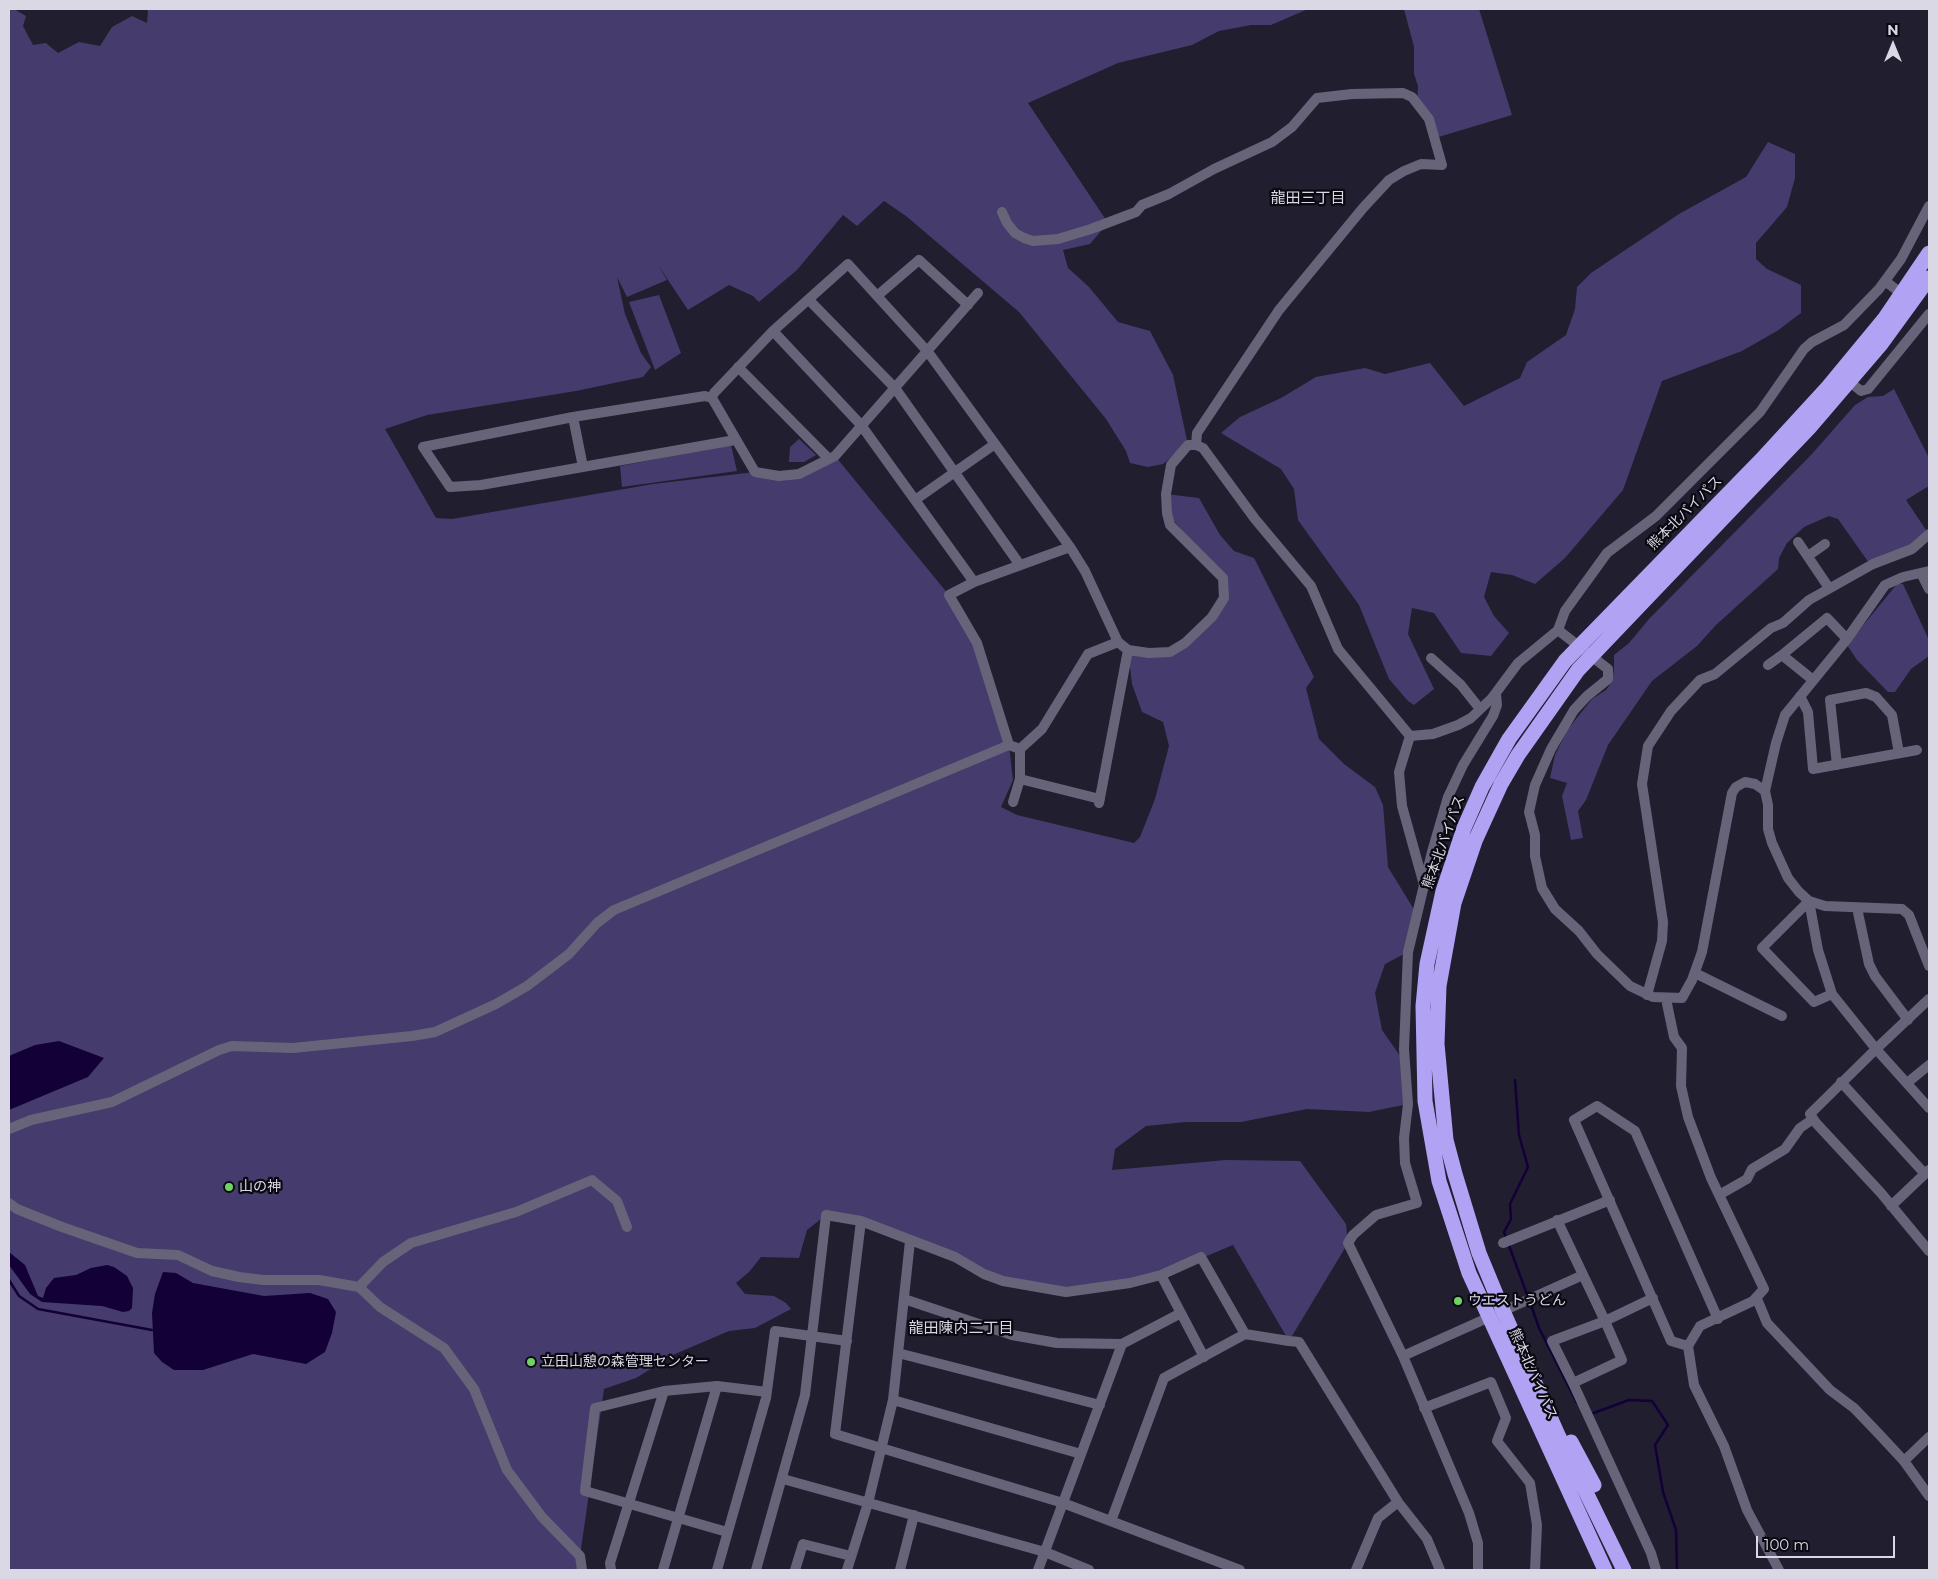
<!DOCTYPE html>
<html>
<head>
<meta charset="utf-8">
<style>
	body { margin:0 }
	#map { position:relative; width:1938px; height:1579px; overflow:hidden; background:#211e30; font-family:Montserrat,sans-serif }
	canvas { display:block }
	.frame { position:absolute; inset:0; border:10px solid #d9d8e4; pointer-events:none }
	.north { position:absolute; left:1868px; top:20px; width:50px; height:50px; -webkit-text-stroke:4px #0a0911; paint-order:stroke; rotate:0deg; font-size:14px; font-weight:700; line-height:20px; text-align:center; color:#d9d8e4 }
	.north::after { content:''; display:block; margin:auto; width:18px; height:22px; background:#d9d8e4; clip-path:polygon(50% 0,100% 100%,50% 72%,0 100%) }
	.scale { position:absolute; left:1756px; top:1536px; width:139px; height:22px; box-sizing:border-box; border:2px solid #d9d8e4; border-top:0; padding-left:6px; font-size:15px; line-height:18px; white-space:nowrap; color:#d9d8e4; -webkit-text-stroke:4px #0a0911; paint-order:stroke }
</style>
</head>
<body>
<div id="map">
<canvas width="1938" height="1579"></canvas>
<div class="frame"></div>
<div class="north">N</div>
<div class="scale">100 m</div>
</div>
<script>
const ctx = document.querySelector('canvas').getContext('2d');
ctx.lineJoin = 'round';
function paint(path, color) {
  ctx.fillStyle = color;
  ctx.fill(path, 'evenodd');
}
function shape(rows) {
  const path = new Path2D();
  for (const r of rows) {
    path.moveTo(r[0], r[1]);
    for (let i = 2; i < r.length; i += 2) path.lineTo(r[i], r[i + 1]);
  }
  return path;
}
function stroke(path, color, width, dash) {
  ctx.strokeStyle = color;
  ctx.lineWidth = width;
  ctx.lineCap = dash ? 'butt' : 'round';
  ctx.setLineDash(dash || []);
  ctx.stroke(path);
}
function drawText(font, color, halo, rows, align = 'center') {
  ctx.font = font + ' Montserrat,"Noto Sans JP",sans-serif';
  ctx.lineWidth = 4.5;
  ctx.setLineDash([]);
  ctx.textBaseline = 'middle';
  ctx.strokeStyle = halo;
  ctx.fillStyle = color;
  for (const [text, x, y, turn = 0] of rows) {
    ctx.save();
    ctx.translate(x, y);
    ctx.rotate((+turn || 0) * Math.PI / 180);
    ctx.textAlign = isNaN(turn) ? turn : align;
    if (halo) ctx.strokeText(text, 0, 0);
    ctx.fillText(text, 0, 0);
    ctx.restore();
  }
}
const green = shape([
	[9,9,14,9,26,16,23,26,33,45,46,43,58,53,79,42,100,46,112,27,132,16,147,23,148,11,146,9,1308,9,1271,25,1251,25,1219,31,1192,45,1118,63,1028,103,1108,223,1090,244,1063,250,1068,268,1089,287,1118,322,1150,331,1173,375,1188,445,1163,464,1148,467,1130,463,1126,451,1106,419,1019,312,906,216,884,201,857,226,843,215,797,270,759,302,753,296,729,285,688,310,658,265,667,280,627,297,617,277,625,314,641,353,651,367,643,377,576,391,427,415,385,429,436,518,452,519,653,484,755,472,779,476,835,456,949,595,968,626,1009,745,1013,780,1001,807,1017,815,1134,843,1140,837,1155,799,1169,746,1163,722,1142,712,1132,684,1128,650,1170,652,1219,607,1223,577,1167,513,1166,494,1199,498,1220,535,1234,551,1254,558,1314,677,1306,688,1319,739,1344,764,1375,787,1383,805,1388,867,1418,916,1408,952,1385,964,1375,993,1382,1030,1405,1063,1408,1104,1369,1112,1307,1109,1241,1122,1186,1122,1146,1126,1115,1149,1112,1170,1226,1160,1300,1161,1346,1224,1348,1243,1289,1341,1233,1245,1161,1275,1066,1292,1003,1281,910,1241,826,1215,807,1230,799,1258,761,1257,749,1272,736,1283,745,1294,774,1296,786,1303,791,1309,755,1328,729,1331,675,1354,636,1378,604,1389,580,1556,582,1570,9,1570],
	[1404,9,1479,9,1512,115,1435,138,1417,103,1418,86,1414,74,1414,47],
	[1768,142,1795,154,1795,178,1787,207,1756,243,1756,259,1767,269,1801,285,1801,313,1777,331,1742,351,1662,381,1623,490,1565,558,1535,584,1512,575,1491,572,1484,597,1494,616,1509,633,1491,656,1461,653,1434,613,1412,608,1408,634,1434,689,1414,705,1408,701,1389,679,1359,605,1298,520,1294,489,1281,469,1221,433,1240,417,1281,398,1316,377,1365,368,1385,374,1430,363,1464,406,1520,378,1527,362,1566,335,1575,309,1577,287,1591,273,1679,214,1746,177],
	[659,295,681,353,655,370,629,302],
	[1894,389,1929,458,1929,486,1906,500,1926,530,1903,551,1869,563,1838,519,1829,516,1804,527,1787,543,1779,558,1778,569,1716,625,1697,646,1652,681,1608,745,1586,800,1578,811,1583,838,1571,840,1562,796,1567,783,1550,778,1555,755,1568,729,1592,699,1606,690,1611,683,1614,670,1614,655,1629,643,1649,619,1811,455,1855,405,1868,397,1883,396],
	[799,439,816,455,804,462,789,462,790,447],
	[731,445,737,471,622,487,620,466],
	[1897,584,1903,584,1928,638,1929,656,1911,669,1895,692,1888,692,1857,660,1847,645]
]);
const water = shape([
	[59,1041,104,1058,88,1077,9,1110,9,1056,35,1045],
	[9,1252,25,1265,38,1296,43,1298,46,1288,54,1278,76,1275,91,1268,107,1265,114,1267,127,1276,133,1288,132,1308,129,1311,123,1312,102,1306,42,1302,30,1294,9,1265],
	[163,1272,176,1273,193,1283,264,1296,310,1293,328,1299,336,1312,332,1333,325,1352,306,1364,253,1354,203,1370,174,1370,162,1362,154,1353,152,1313,155,1294]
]);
const stream = shape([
	[1506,1238,1504,1232,1511,1219,1510,1204,1528,1167,1519,1135,1515,1080],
	[1508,1243,1528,1297],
	[9,1280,19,1296,38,1309,152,1330],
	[1530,1302,1539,1328,1577,1403],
	[1591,1414,1629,1400,1652,1401,1668,1425,1655,1445,1663,1492,1676,1530,1677,1570]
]);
const minor = shape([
	[1002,212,1007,223,1015,233,1024,238,1033,241,1058,239,1091,229,1136,212,1142,205,1169,194,1214,169,1272,142,1292,127,1317,98,1352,94,1403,93,1412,97,1429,119,1442,165,1421,164,1404,171,1389,180,1363,208,1279,310,1197,433,1196,445],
	[1885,281,1902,294],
	[877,296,919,260,968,305],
	[809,300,895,388,1020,565],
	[773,331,861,425,974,582],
	[738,367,829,459],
	[1850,382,1861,391,1868,389,1929,314],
	[712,398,714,393,773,331,848,264,928,352,1070,547,1085,571,1118,642,1128,650,1149,653,1170,652,1185,643,1212,617,1224,598,1223,578,1170,525,1167,513,1166,494,1171,465,1188,445,1196,445,1203,448,1255,519,1311,586,1338,649,1410,736],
	[573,417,583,467],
	[735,440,481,485,450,487,423,447,573,417,705,396,712,398,755,472,779,476,799,474,835,456,978,293],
	[915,500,995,444],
	[1798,542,1829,588],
	[1808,556,1825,544],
	[1929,571,1903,577,1885,585,1847,639,1785,715,1776,743,1765,791,1768,805,1768,829,1772,843,1788,878,1799,892,1809,901,1825,906,1902,909,1909,915,1929,966],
	[1921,573,1929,589],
	[1558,630,1608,669,1608,679,1587,696,1574,710,1551,749,1535,785,1529,812,1535,835,1535,856,1542,888,1555,909,1579,931,1597,954,1630,986,1653,997,1682,998,1692,980,1702,952,1732,793,1736,787,1745,782,1755,784,1765,791],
	[1431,658,1461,685,1480,709],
	[1768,665,1782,655],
	[1813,680,1782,655,1827,618,1847,639],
	[1800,696,1808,712,1813,769,1917,750],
	[1410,736,1433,734,1458,725,1471,718,1492,698,1518,663,1558,630,1565,611,1607,553,1656,516,1760,412,1804,349,1812,342,1844,325,1879,289,1901,259,1929,206],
	[1410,736,1399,772,1402,806,1424,885],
	[1009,745,977,643,949,595,974,582,1070,547],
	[1020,749,1042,729,1088,654,1118,642],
	[1837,765,1830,700,1866,693,1876,697,1892,715,1899,753],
	[1020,779,1100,799],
	[1099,803,1128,650],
	[1809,901,1818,950,1832,994,1876,1049,1929,999],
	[1809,901,1762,948,1814,1002,1832,994],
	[1857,908,1869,964,1875,976,1908,1020],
	[1695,973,1782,1016],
	[1647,995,1662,941,1663,922,1642,784,1648,746,1671,711,1700,680,1715,674,1771,628,1783,623,1809,600,1873,564,1912,549,1929,534],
	[1666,999,1674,1037,1682,1048,1681,1086,1688,1117,1711,1178,1764,1289,1753,1301,1700,1326,1688,1346,1694,1385,1724,1446,1747,1510,1779,1570],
	[1841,1082,1925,1174],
	[1907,1083,1929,1065],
	[1929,1108,1876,1049,1810,1114,1816,1123,1881,1193,1929,1251],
	[9,1129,31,1120,112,1102,219,1050,232,1046,293,1048,412,1036,435,1032,496,1004,527,986,569,954,597,923,614,910,1009,745,1020,749,1020,779,1013,802],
	[1719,1195,1747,1179,1752,1169,1785,1149,1800,1128,1813,1119],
	[9,1203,17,1209,62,1227,137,1253,178,1255,212,1271,239,1277,263,1280,319,1280,359,1287,380,1307,444,1348,474,1389,507,1470,542,1517,580,1556,582,1570],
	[1891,1206,1929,1170],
	[1557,1220,1605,1321,1622,1360,1573,1383,1552,1341,1605,1321,1653,1298],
	[861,1221,835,1434,1063,1503,1240,1570],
	[1503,1243,1610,1200],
	[1161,1275,1204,1357],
	[359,1287,383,1262,411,1243,516,1212,592,1180,617,1201,627,1227],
	[904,1299,1012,1335,1057,1343,1122,1344,1181,1313],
	[1757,1299,1767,1323,1830,1390,1854,1408,1878,1433,1904,1461,1929,1496],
	[1688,1346,1671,1341,1574,1120,1597,1106,1635,1131,1718,1319],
	[898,1353,1100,1405],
	[1403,1356,1583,1275],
	[1573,1383,1651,1553,1656,1570],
	[893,1400,1081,1454],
	[1424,1408,1491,1382,1506,1418,1497,1441,1530,1483,1537,1525,1535,1570],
	[1904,1461,1929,1437],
	[783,1479,1045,1552,1089,1570],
	[1111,1521,1164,1378,1245,1334,1289,1341,1299,1342,1398,1502,1427,1539,1440,1570],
	[727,1532,585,1491,595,1408,664,1391,717,1386,767,1392],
	[611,1570,610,1563,664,1391],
	[663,1570,717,1386],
	[717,1570,766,1398,775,1331,847,1341],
	[756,1570,805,1395,826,1215,861,1221,955,1257,984,1274,1003,1281,1066,1292,1130,1283,1161,1275,1201,1257,1245,1334],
	[795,1570,803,1544,851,1556],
	[847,1570,868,1503,893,1400,910,1241],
	[900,1570,914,1515],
	[1038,1570,1122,1344],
	[1356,1570,1378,1518,1398,1502],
	[1478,1570,1478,1543,1469,1513,1403,1356,1348,1243,1353,1235,1376,1215,1417,1203,1405,1163,1404,1138,1408,1104,1404,1049,1408,952,1432,852,1448,797,1463,765,1493,716,1497,705,1496,694]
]);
const highway = shape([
	[1571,1442,1594,1485],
	[1605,1570,1469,1273,1439,1181,1425,1101,1423,1006,1427,964,1443,891,1464,828,1482,787,1509,739,1565,661,1761,460,1828,387,1885,318,1929,253],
	[1624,1570,1558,1435,1503,1311,1479,1253,1455,1174,1446,1140,1437,1044,1439,986,1454,903,1475,841,1501,784,1518,755,1578,670,1809,428,1881,344,1929,278]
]);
const markers = [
	[229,1187,5,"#6ed361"],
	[1458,1301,5,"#6ed361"],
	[531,1362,5,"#6ed361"]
];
const streetNames = [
	["熊本北バイパス",1685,513,-45],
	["熊本北バイパス",1444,842,-70],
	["熊本北バイパス",1533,1374,66]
];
const poiNames = [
	["山の神",239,1187],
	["ウエストうどん",1468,1301],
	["立田山憩の森管理センター",541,1362]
];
const neighbourhoodNames = [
	["龍田三丁目",1308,199],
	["龍田陳内二丁目",961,1329]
];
paint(green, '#453b6d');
paint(water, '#130036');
stroke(stream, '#130036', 2.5);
stroke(minor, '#67647a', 10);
stroke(highway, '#b1a2f4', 15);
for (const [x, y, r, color] of markers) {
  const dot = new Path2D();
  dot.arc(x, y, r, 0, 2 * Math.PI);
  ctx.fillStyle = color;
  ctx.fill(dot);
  stroke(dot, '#0a0911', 2);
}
drawText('14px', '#d9d8e4', '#0a0911', streetNames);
drawText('14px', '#d9d8e4', '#0a0911', poiNames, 'left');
drawText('15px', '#d9d8e4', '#0a0911', neighbourhoodNames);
</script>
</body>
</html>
